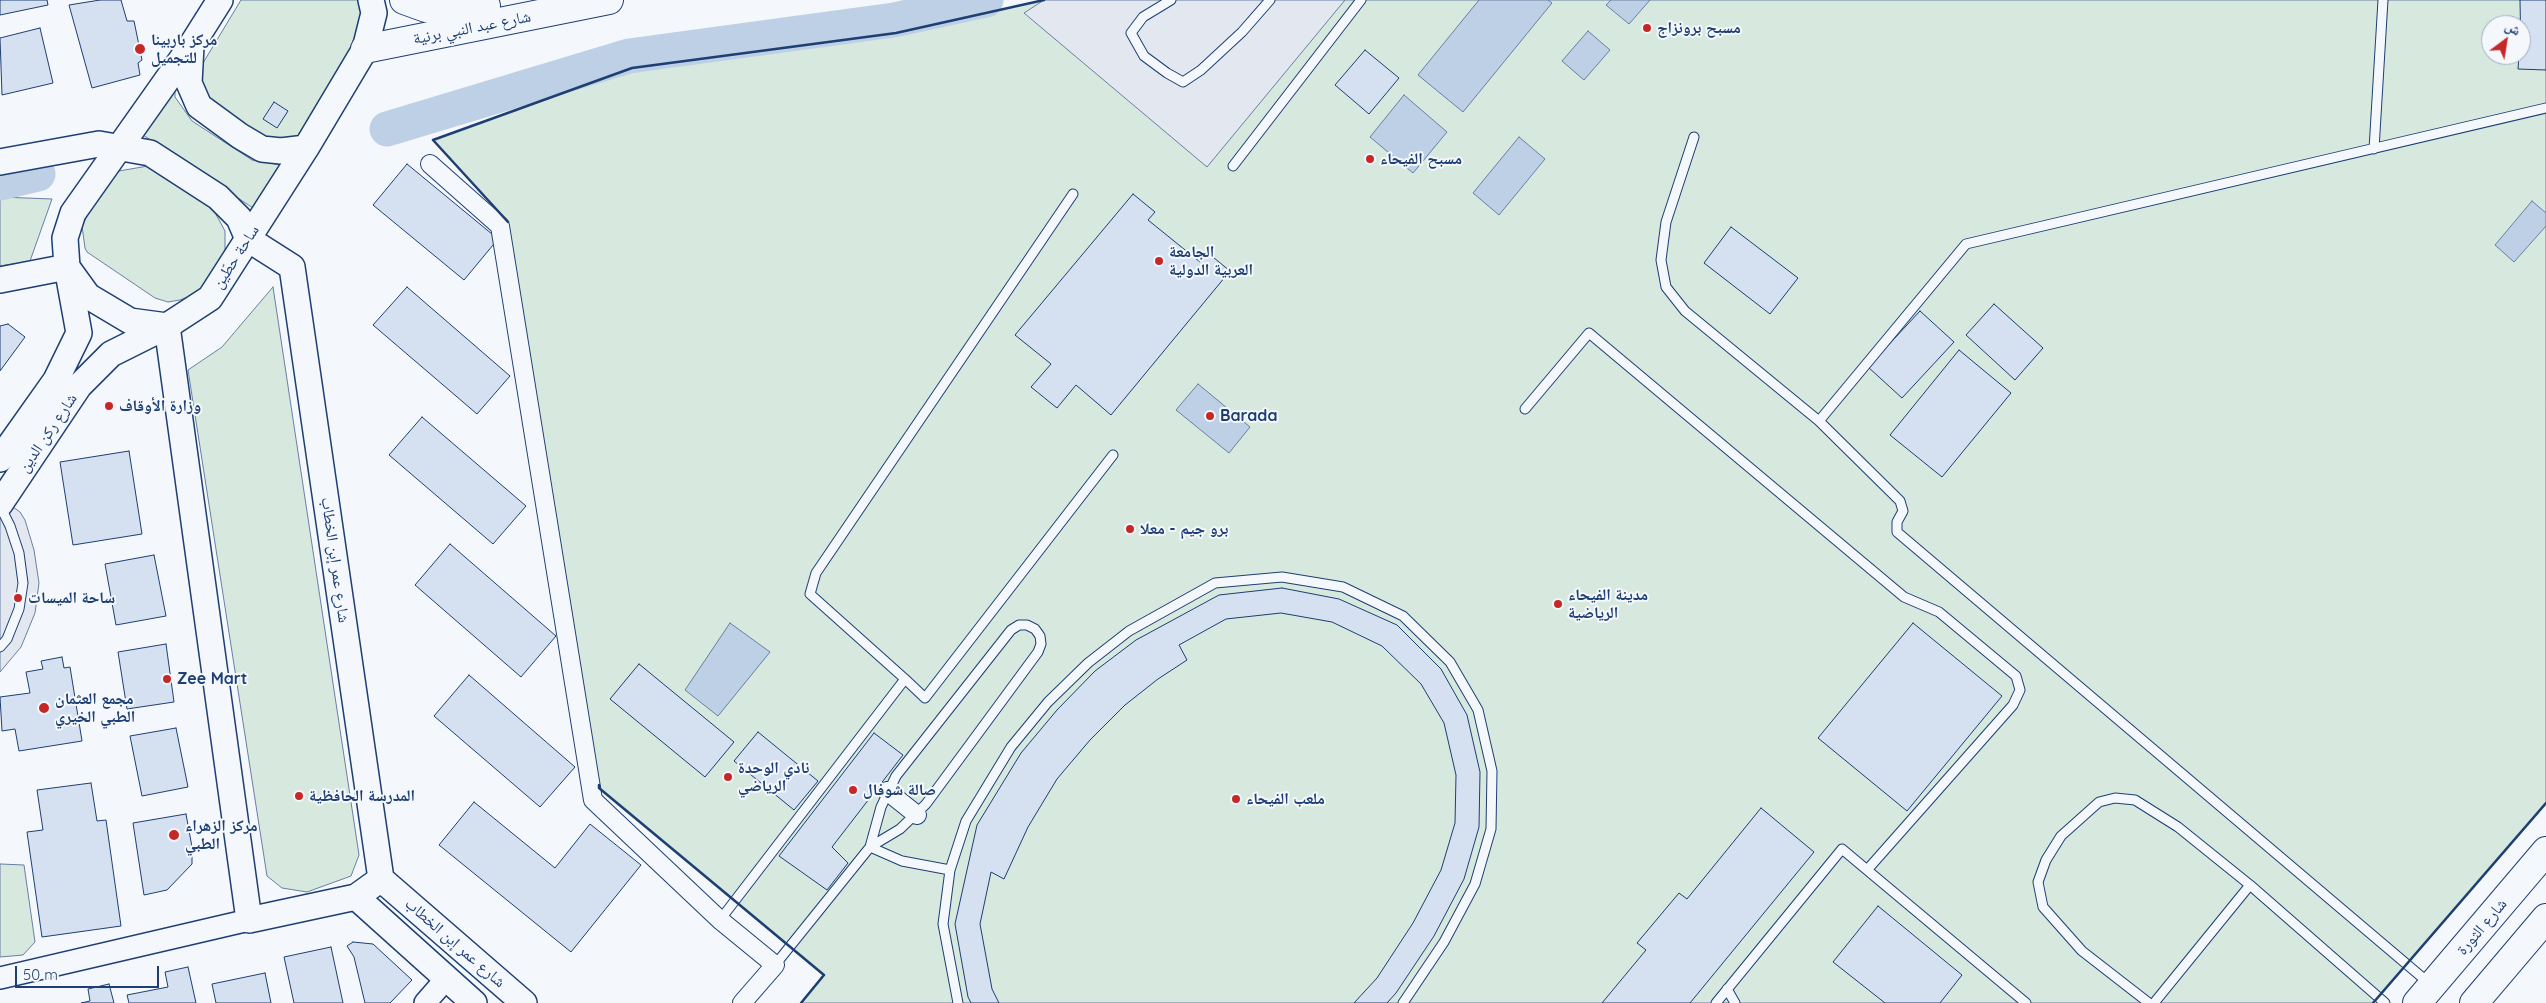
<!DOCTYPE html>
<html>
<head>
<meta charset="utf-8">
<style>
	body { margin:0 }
	#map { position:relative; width:2546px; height:1003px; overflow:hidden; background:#f4f7fb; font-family:Quicksand,"Noto Naskh Arabic",sans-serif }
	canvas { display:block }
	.north { position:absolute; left:2481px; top:15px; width:50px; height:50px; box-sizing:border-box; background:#f4f7fb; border:1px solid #9eadc5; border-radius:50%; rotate:31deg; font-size:14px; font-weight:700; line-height:20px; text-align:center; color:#1d3f73 }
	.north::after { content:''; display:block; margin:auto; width:18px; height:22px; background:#c62828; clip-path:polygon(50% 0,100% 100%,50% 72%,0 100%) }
	.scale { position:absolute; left:15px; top:966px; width:144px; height:22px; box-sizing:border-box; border:2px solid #1d3f73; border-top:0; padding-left:6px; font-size:15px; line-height:18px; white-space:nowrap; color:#1d3f73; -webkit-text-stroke:4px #f4f7fb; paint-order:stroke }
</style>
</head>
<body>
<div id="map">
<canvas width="2546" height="1003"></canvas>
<div class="north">ش</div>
<div class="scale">50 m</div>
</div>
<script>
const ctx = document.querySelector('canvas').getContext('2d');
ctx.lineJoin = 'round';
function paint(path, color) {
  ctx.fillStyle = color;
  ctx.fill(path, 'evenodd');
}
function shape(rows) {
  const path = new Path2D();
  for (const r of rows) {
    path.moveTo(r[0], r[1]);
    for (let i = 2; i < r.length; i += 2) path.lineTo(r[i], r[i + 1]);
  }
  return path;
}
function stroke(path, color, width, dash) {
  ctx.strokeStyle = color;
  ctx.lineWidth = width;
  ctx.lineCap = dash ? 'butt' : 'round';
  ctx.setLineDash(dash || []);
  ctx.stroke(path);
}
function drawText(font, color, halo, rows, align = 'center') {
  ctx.font = font + ' Quicksand,"Noto Naskh Arabic",sans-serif';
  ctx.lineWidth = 4;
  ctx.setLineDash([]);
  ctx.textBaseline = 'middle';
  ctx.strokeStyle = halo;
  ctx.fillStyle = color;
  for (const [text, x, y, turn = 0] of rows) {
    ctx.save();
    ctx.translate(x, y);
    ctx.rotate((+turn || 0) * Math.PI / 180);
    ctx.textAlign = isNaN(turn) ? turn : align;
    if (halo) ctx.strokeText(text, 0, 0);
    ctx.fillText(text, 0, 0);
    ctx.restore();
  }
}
const green = shape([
	[241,0,371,0,369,31,297,137,280,145,211,107,197,73,241,0],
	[1044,0,2546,0,2546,803,2373,1003,801,1003,823,975,599,788,507,221,433,140,632,68,896,33,1044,0],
	[2491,25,2521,25,2521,55,2491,55,2491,25],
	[175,86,175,97,192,121,252,160,287,166,256,210,143,135,175,86],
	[148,166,212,207,225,231,225,252,203,287,193,295,180,300,168,302,155,298,87,252,85,248,82,226,95,200,113,172,148,166],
	[0,197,52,199,30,261,0,266,0,197],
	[273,287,359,855,351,876,307,892,282,888,267,876,188,370,222,347,273,287],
	[0,864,24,865,35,942,23,955,0,957,0,864]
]);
const parking = shape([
	[1044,0,1345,0,1207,167,1024,13,1044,0],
	[0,498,20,512,25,520,34,550,39,583,35,613,21,647,0,672,0,498]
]);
const water = shape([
	[1479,0,1548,0,1552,3,1463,112,1418,75,1479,0],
	[1611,0,1650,0,1629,24,1606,5,1611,0],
	[1588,31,1610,50,1584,80,1562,61,1588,31],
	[1404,95,1447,132,1413,173,1370,137,1404,95],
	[1519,137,1545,159,1499,215,1473,193,1519,137],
	[2532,201,2546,213,2546,226,2514,262,2495,245,2532,201],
	[1198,384,1250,427,1229,453,1176,410,1198,384],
	[730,623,770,652,718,716,685,690,730,623]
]);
const river = shape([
	[387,129,629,56,894,20,986,0],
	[0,183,38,174]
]);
const building = shape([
	[0,0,47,0,48,5,0,15,0,0],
	[100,0,121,0,127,21,134,21,142,60,138,63,140,75,92,88,69,5,100,0],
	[2520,0,2546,0,2546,70,2518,69,2519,55,2521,55,2520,0],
	[40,28,53,83,2,95,0,38,40,28],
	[1365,50,1399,78,1369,114,1335,85,1365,50],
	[274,102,288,111,277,128,263,119,274,102],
	[407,164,498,239,464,280,373,205,407,164],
	[1133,194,1155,212,1148,220,1200,262,1208,253,1230,271,1111,415,1076,385,1057,408,1031,387,1051,364,1015,335,1133,194],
	[1731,227,1798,278,1770,314,1704,263,1731,227],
	[407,287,510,376,477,414,373,325,407,287],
	[1994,304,2043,348,2015,380,1966,335,1994,304],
	[1920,311,1954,342,1902,398,1868,367,1920,311],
	[8,324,25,337,0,371,0,326,8,324],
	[1959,350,2011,393,1942,477,1890,435,1959,350],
	[422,417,526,506,493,544,389,455,422,417],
	[129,451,142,534,73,545,60,462,129,451],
	[450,544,556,636,521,677,415,585,450,544],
	[154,555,166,616,116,625,105,564,154,555],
	[1282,588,1339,599,1397,625,1441,669,1467,715,1480,772,1479,827,1464,879,1434,936,1396,993,1387,1003,1354,1003,1377,978,1413,923,1441,870,1455,823,1456,775,1444,723,1421,684,1382,646,1332,622,1281,613,1226,619,1179,645,1187,660,1158,679,1125,705,1090,740,1057,779,1028,827,1004,879,991,872,980,924,992,989,999,1003,971,1003,968,997,955,924,977,825,1021,753,1057,710,1095,671,1136,640,1219,595,1282,588],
	[1913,623,2002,696,1907,811,1818,738,1913,623],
	[166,644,174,702,127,709,118,652,166,644],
	[62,657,64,668,70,667,82,741,19,751,15,729,2,731,0,697,30,693,26,672,43,669,41,661,62,657],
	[639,664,734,742,705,777,610,699,639,664],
	[469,675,575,767,540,807,434,716,469,675],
	[176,728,188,787,142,796,130,736,176,728],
	[758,732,818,781,794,810,734,761,758,732],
	[874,733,903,755,832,847,848,863,827,890,779,856,874,733],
	[91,783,97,821,106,820,121,926,42,937,27,832,43,830,37,790,91,783],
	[474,802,555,868,590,824,641,865,571,952,439,845,474,802],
	[1761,808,1814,852,1690,1003,1602,1003,1646,950,1637,943,1679,893,1687,899,1761,808],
	[186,814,192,847,192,864,167,890,144,895,133,823,186,814],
	[1878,906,1962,975,1940,1003,1885,1003,1833,962,1878,906],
	[353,942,373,944,412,980,390,1003,365,1003,354,957,347,946,353,942],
	[331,947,343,1003,294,1003,284,957,331,947],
	[188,967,196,1003,129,1003,127,995,168,987,165,972,188,967],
	[265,973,271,1003,216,1003,212,984,265,973],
	[109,984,114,1003,81,1003,90,1001,88,989,109,984]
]);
const service = shape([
	[1171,0,1143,17,1131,33,1144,56,1167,73,1183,82,1201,70,1242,32,1270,0],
	[1694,137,1666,222,1661,260,1666,287,1685,311,1819,421,1900,501,1903,511,1897,522,1897,532,2430,984],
	[2374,149,2383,0],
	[1233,166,1361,0],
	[1525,409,1589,333,1904,597,1939,612,2016,676,2020,690,2013,705,1867,870],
	[1819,421,1966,244,2546,108],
	[0,506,10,526,19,553,23,583,19,609,7,639,0,647],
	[905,679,810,594,816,573,1073,194],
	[870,847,902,861,950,870],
	[720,920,905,679,925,698,1113,455],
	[775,965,870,847,900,829,926,804,1038,652,1041,644,1040,636,1035,629,1027,625,1019,625,1011,630,896,776,881,807,870,847],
	[1727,989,1735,1003],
	[958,1003,943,924,950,870,966,821,1011,747,1048,702,1088,663,1129,631,1215,583,1282,577,1343,587,1403,616,1450,662,1478,710,1492,771,1491,829,1475,884,1444,942,1403,1003],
	[1716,1003,1842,849,2026,1003],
	[2149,1003,2082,951,2043,907,2038,882,2046,860,2061,836,2099,802,2115,798,2135,800,2178,827,2250,885],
	[2154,1003,2250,885,2385,1003]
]);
const minor = shape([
	[430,164,500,226,593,800,720,920,775,965,742,1003],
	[887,791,917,815]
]);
const tertiary = shape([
	[0,978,249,920],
	[425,1003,446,979]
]);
const secondary = shape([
	[191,46,189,83,199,106,240,136,262,149,281,151,306,148],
	[0,162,99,144,150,153,218,197,239,218,248,239,292,267,381,879,524,1003],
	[0,280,67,267,79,333,56,380,0,459],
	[167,326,249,920,356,897,381,879],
	[167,326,130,321,88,296,67,267,65,238,73,213,191,46,220,0],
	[0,504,79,386,111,354,167,326,210,298,306,148,365,49,374,13,371,0],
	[356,897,474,1003]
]);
const primary = shape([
	[404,0,426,8,453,13,486,6],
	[365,49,609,0],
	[2417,1003,2546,851],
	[2474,1003,2546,918]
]);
const wall = shape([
	[508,222,433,140,632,68,896,33,1044,0],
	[599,785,599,788,824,975,801,1003],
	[2373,1003,2546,803]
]);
const markers = [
	[1647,28,5,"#c62828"],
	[140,49,6,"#c62828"],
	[1370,159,5,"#c62828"],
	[1159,261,5,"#c62828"],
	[109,406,5,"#c62828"],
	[1210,416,5,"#c62828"],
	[1130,529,5,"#c62828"],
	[18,598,5,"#c62828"],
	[1558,604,5,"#c62828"],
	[167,679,5,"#c62828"],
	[44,708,6,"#c62828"],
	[728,777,5,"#c62828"],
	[853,790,5,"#c62828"],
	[299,796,5,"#c62828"],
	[1236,799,5,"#c62828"],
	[174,835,6,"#c62828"]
];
const streetNames = [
	["شارع عبد النبي برنية",472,28,-11],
	["ساحة حطّين",236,257,-57],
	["شارع ركن الدين",48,433,-56],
	["شارع عمر إبن الخطاب",335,560,82],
	["شارع الثورة",2482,927,-50],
	["شارع عمر إبن الخطاب",455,943,41]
];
const poiNames = [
	["مسبح برونزاج",1657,28],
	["مركز باربينا",151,40],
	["للتجميل",151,58],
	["مسبح الفيحاء",1380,159],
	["الجامعة",1169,252],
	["العربية الدولية",1169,270],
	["وزارة الأوقاف",119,406],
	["Barada",1220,416],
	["برو جيم - معلا",1140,529],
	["مدينة الفيحاء",1568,595],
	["الرياضية",1568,613],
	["ساحة الميسات",28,598],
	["Zee Mart",177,679],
	["مجمع العثمان",55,699],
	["الطبي الخيري",55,717],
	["نادي الوحدة",738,768],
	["الرياضي",738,786],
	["صالة شوفال",863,790],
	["المدرسة الحافظية",309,796],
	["ملعب الفيحاء",1246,799],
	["مركز الزهراء",185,826],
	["الطبي",185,844]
];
paint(green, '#d7e8df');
stroke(green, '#687fa3', 1);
paint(parking, '#e3e8f0');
stroke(parking, '#687fa3', 1);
paint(water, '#bed0e5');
stroke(water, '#687fa3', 1);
stroke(river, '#bed0e5', 35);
paint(building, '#d5e0f0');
stroke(building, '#1d3f73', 1);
stroke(service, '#1d3f73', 11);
stroke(minor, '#1d3f73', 20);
stroke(tertiary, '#1d3f73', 24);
stroke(secondary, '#1d3f73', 28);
stroke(primary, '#1d3f73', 30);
stroke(service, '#f4f7fb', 9);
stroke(minor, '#f4f7fb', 18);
stroke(tertiary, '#f4f7fb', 21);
stroke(secondary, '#f4f7fb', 25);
stroke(primary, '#f4f7fb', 28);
stroke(wall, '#1d3f73', 2.5);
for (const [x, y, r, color] of markers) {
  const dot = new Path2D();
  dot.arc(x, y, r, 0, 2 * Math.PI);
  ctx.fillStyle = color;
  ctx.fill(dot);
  stroke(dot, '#f4f7fb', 2);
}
drawText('16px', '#1d3f73', '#f4f7fb', streetNames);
drawText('bold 16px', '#1d3f73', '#f4f7fb', poiNames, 'left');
</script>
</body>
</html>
